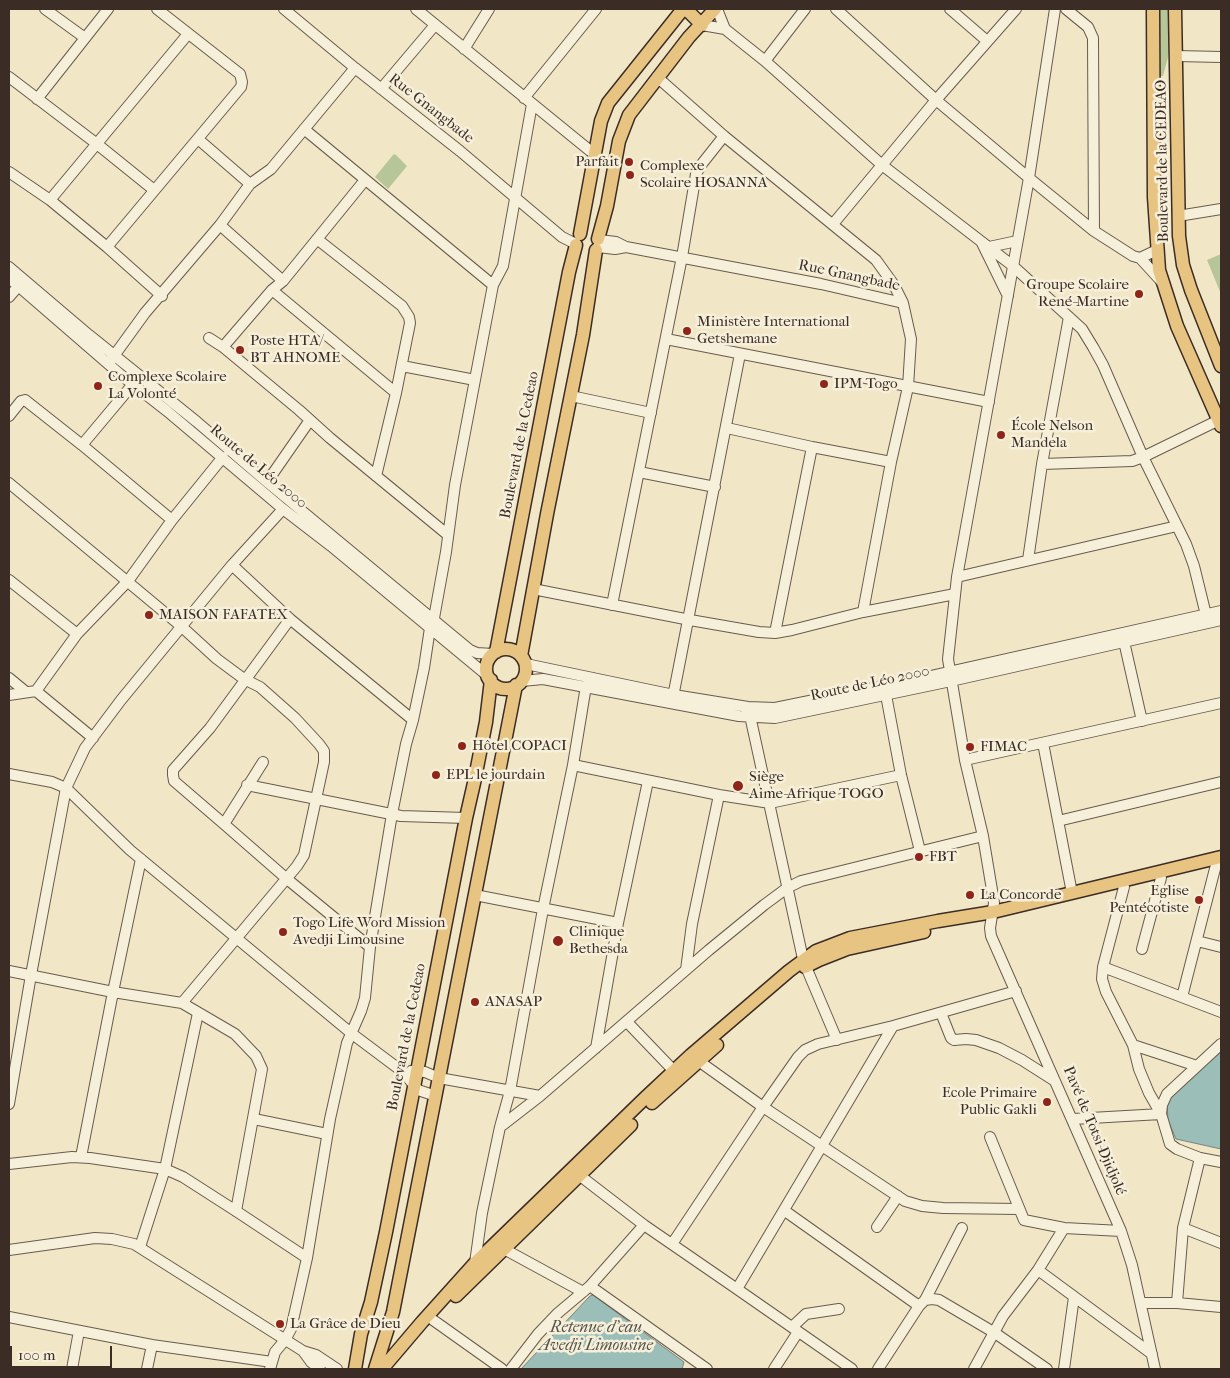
<!DOCTYPE html>
<html>
<head>
<meta charset="utf-8">
<style>
	body { margin:0 }
	#map { position:relative; width:1230px; height:1378px; overflow:hidden; background:#f1e7c6; font-family:"IM FELL French Canon",serif }
	canvas { display:block }
	.frame { position:absolute; inset:0; border:10px solid #3c2c26; pointer-events:none }
	.scale { position:absolute; left:10px; top:1346px; width:102px; height:22px; box-sizing:border-box; border:2px solid #3c2c26; border-top:0; padding-left:6px; font-size:15px; line-height:18px; white-space:nowrap; color:#3c2c26; -webkit-text-stroke:4px #f6efda; paint-order:stroke }
</style>
</head>
<body>
<div id="map">
<canvas width="1230" height="1378"></canvas>
<div class="frame"></div>
<div class="scale">100 m</div>
</div>
<script>
const ctx = document.querySelector('canvas').getContext('2d');
ctx.lineJoin = 'round';
function paint(path, color) {
  ctx.fillStyle = color;
  ctx.fill(path, 'evenodd');
}
function shape(rows) {
  const path = new Path2D();
  for (const r of rows) {
    if (r.length === 3) {
      path.moveTo(r[0] + r[2], r[1]);
      path.arc(r[0], r[1], r[2], 0, 2 * Math.PI);
      continue;
    }
    path.moveTo(r[0], r[1]);
    for (let i = 2; i < r.length; i += 2) path.lineTo(r[i], r[i + 1]);
  }
  return path;
}
function stroke(path, color, width, dash) {
  ctx.strokeStyle = color;
  ctx.lineWidth = width;
  ctx.lineCap = dash ? 'butt' : 'round';
  ctx.setLineDash(dash || []);
  ctx.stroke(path);
}
function drawText(font, color, halo, rows, align = 'center') {
  ctx.font = font + ' "IM FELL French Canon",serif';
  ctx.lineWidth = 5;
  ctx.setLineDash([]);
  ctx.textBaseline = 'middle';
  ctx.strokeStyle = halo;
  ctx.fillStyle = color;
  for (const [text, x, y, turn = 0] of rows) {
    ctx.save();
    ctx.translate(x, y);
    ctx.rotate((+turn || 0) * Math.PI / 180);
    ctx.textAlign = isNaN(turn) ? turn : align;
    if (halo) ctx.strokeText(text, 0, 0);
    ctx.fillText(text, 0, 0);
    ctx.restore();
  }
}
const green = shape([
	[1156,9,1169,9,1170,50,1163,76,1157,76],
	[395,154,407,166,388,189,375,177,393,155],
	[1221,254,1221,294,1207,260]
]);
const water = shape([
	[1221,1052,1221,1149,1176,1139,1168,1120,1167,1103,1176,1090,1221,1052],
	[593,1295,684,1362,682,1369,521,1369,590,1296,593,1295]
]);
const minor = shape([
	[45,9,85,38],
	[284,9,355,68,460,151,562,237,576,244],
	[416,9,594,154],
	[717,9,725,29],
	[836,9,936,100,1029,178,1094,231,1133,256,1140,258,1162,282],
	[950,9,987,41],
	[1055,9,1029,178,957,577,948,659,965,760,983,836,993,896,994,903,990,928,991,936,1121,1231,1132,1265,1155,1369],
	[1066,9,1088,27,1093,38,1094,231],
	[702,25,725,29,765,61,882,165,1013,266,1082,329,1093,347,1103,365,1143,457,1186,544,1194,566,1206,615],
	[464,49,489,9],
	[1177,56,1221,57],
	[765,61,805,9],
	[9,77,97,144,154,190],
	[657,77,724,136,876,260,894,285,903,303],
	[381,89,435,25],
	[524,98,596,9],
	[37,99,108,9],
	[304,129,493,285],
	[198,139,250,184],
	[9,172,50,200,107,247,162,296],
	[50,200,188,34],
	[1178,216,1221,209],
	[833,224,936,100,1016,9],
	[220,225,283,281],
	[317,239,402,306,409,317,410,323,396,393,376,476],
	[599,240,616,242,626,247,821,284,903,303,911,339,908,387,891,462,863,612],
	[982,243,1008,296],
	[107,247,241,87,242,82,240,74,157,9],
	[598,247,615,249,626,247],
	[989,247,1017,241],
	[1140,258,1157,250],
	[9,267,89,335,197,422,267,482,470,650,477,653,493,654],
	[9,278,121,375,167,411,283,509,331,546,489,677],
	[272,290,396,393],
	[9,297,22,282],
	[209,338,223,347,299,410,330,438,448,535],
	[666,339,989,402],
	[223,347,272,290,283,281,365,180],
	[111,360,145,313,220,225,250,184,271,169,355,68],
	[402,366,475,380],
	[571,396,651,413],
	[9,416,21,401,25,400,82,445,172,520],
	[727,428,812,447,891,462],
	[82,445,133,384],
	[1042,464,1132,461,1143,457,1219,420],
	[639,472,715,487],
	[267,482,310,420],
	[9,483,182,627,217,659,244,679,260,687,295,718,319,744,324,751,324,762,304,855,297,866,182,1003],
	[1028,560,1042,464,1069,317],
	[232,565,290,619],
	[957,577,1177,526],
	[9,580,77,634],
	[533,589,690,620,759,632,775,633,792,630,863,612,955,594],
	[612,605,682,257,696,174,701,165,724,136],
	[775,633,812,447],
	[1123,637,1142,721],
	[526,664,674,695,748,707,775,708,927,677,1221,611],
	[9,678,26,692],
	[522,681,543,679,739,716,775,718,951,681,1221,620],
	[36,691,93,738],
	[9,695,36,691,77,634,128,581,172,520,223,457],
	[886,695,901,775,920,851],
	[672,702,740,354],
	[749,711,803,959],
	[413,720,424,668,430,628,434,618,446,552,455,485,493,285,503,266,532,104],
	[1043,743,1072,893],
	[965,760,1221,703],
	[573,765,719,795,770,803,901,775],
	[9,774,52,782,66,788,130,850,351,1033,403,1072,418,1090,436,1096],
	[247,785,401,816,466,818],
	[1058,821,1221,782],
	[224,824,263,762],
	[475,895,618,923],
	[1197,941,1221,947],
	[1142,949,1161,878],
	[806,967,837,1040],
	[1103,967,1221,1012],
	[686,970,692,924,719,795],
	[9,971,113,992,182,1003,235,1034,256,1056,262,1069,236,1211],
	[1182,997,1218,857],
	[941,1013,951,1038,954,1040,966,1039,976,1040,999,1048,1022,1060,1055,1081],
	[627,1022,674,1071],
	[1221,1044,1167,1094,1162,1105,1161,1114,1170,1144,1177,1149,1200,1158,1221,1162],
	[1133,1045,1197,1066],
	[596,1048,618,923,648,781],
	[693,1057,763,1107,905,1201,922,1206,943,1208,1019,1209],
	[411,1071,425,1072,439,1078,540,1096],
	[9,1104,31,975,66,788,85,748,121,700,232,565,283,509],
	[254,1119,327,1134],
	[1073,1119,1161,1114,1149,1093,1139,1069,1133,1045,1106,992,1102,979,1103,967,1124,887],
	[500,1127,510,1091,543,909,573,765,586,686],
	[990,1137,1024,1220,1064,1228,1121,1231],
	[81,1157,113,992,141,859],
	[9,1164,72,1157,90,1158,165,1169,183,1177,236,1211,307,1258],
	[579,1175,644,1225,737,1289,852,1369],
	[785,1211,919,1306],
	[877,1227,898,1196],
	[1183,1228,1221,1243],
	[672,1244,763,1107,798,1057,805,1050,818,1044,893,1026,1016,991],
	[140,1247,165,1169,198,1013],
	[504,1249,583,1292],
	[9,1250,95,1238,112,1239,134,1244,303,1351,316,1355,337,1369],
	[475,1263,482,1213,500,1127,540,1096,709,950,764,905,787,888,801,881,983,836],
	[1038,1270,1152,1354],
	[590,1286,707,1369],
	[737,1289,893,1026],
	[925,1300,962,1228],
	[1141,1303,1177,1303,1221,1307],
	[1177,1303,1183,1228,1200,1158],
	[9,1317,152,1345,272,1362],
	[433,1320,502,1369],
	[792,1327,806,1314,839,1309],
	[303,1351,311,1362,320,1369],
	[72,1369,79,1331],
	[147,1369,152,1345],
	[270,1369,275,1352,285,1340,291,1329,307,1258,330,1119,347,1043,361,1011,365,998,370,947,287,879,224,824,174,781,173,775,173,770,210,728,290,619,413,720,406,744,392,814,370,947],
	[511,1369,538,1334,558,1313,590,1286,644,1225],
	[774,1369,798,1332],
	[878,1369,919,1306,925,1300,932,1299,939,1300,995,1333,1047,1369],
	[974,1369,1003,1316,1038,1270,1064,1228],
	[1064,1369,1074,1297]
]);
const major = shape([
	[686,9,702,25],
	[1153,9,1154,197,1159,270,1177,326,1221,426],
	[1175,9,1179,236,1183,265,1191,290,1221,366],
	[580,234,601,121,608,103,683,9],
	[598,239,607,206,619,141,629,115,689,37,715,9],
	[506,669,20],
	[496,652,569,272,576,245],
	[521,656,547,514,583,335,596,250],
	[805,967,819,960,847,949,924,932],
	[652,1103,717,1045],
	[456,1296,631,1125],
	[355,1369,361,1334,371,1302,386,1232,466,818,474,783,486,722,491,680],
	[375,1369,393,1312,516,685],
	[382,1369,422,1322,475,1263,645,1098,691,1055,789,971,816,951,850,938,938,921,993,912,1221,857]
]);
const markers = [
	[629,162,5,"#8f2418"],
	[630,175,5,"#8f2418"],
	[1139,294,5,"#8f2418"],
	[687,331,5,"#8f2418"],
	[240,350,5,"#8f2418"],
	[824,384,5,"#8f2418"],
	[98,386,5,"#8f2418"],
	[1001,435,5,"#8f2418"],
	[149,615,5,"#8f2418"],
	[462,746,5,"#8f2418"],
	[970,747,5,"#8f2418"],
	[436,775,5,"#8f2418"],
	[738,786,6,"#8f2418"],
	[919,857,5,"#8f2418"],
	[970,895,5,"#8f2418"],
	[1199,900,5,"#8f2418"],
	[283,932,5,"#8f2418"],
	[558,941,6,"#8f2418"],
	[475,1002,5,"#8f2418"],
	[1047,1102,5,"#8f2418"],
	[280,1324,5,"#8f2418"]
];
const streetNames = [
	["Rue Gnangbade",431,109,38],
	["Boulevard de la CEDEAO",1163,161,-91],
	["Rue Gnangbade",849,276,12],
	["Boulevard de la Cedeao",520,445,-79],
	["Route de Léo 2000",258,467,40],
	["Route de Léo 2000",870,684,-12],
	["Boulevard de la Cedeao",407,1037,-79],
	["Pavé de Totsi-Djidjolé",1094,1131,67]
];
const poiNames = [
	["Parfait",619,162,"right"],
	["Complexe",640,166],
	["Scolaire HOSANNA",640,183],
	["Groupe Scolaire",1129,285,"right"],
	["René-Martine",1129,302,"right"],
	["Ministère International",697,322],
	["Getshemane",697,339],
	["Poste HTA/",250,341],
	["BT AHNOME",250,358],
	["Complexe Scolaire",108,377],
	["La Volonté",108,394],
	["IPM Togo",834,384],
	["École Nelson",1011,426],
	["Mandela",1011,443],
	["MAISON FAFATEX",159,615],
	["Hôtel COPACI",472,746],
	["FIMAC",980,747],
	["EPL le jourdain",446,775],
	["Siège",749,777],
	["Aime-Afrique TOGO",749,794],
	["FBT",929,857],
	["Eglise",1189,891,"right"],
	["Pentécotiste",1189,908,"right"],
	["La Concorde",980,895],
	["Togo Life Word Mission",293,923],
	["Avedji Limousine",293,940],
	["Clinique",569,932],
	["Bethesda",569,949],
	["ANASAP",485,1002],
	["Ecole Primaire",1037,1093,"right"],
	["Public Gakli",1037,1110,"right"],
	["La Grâce de Dieu",290,1324]
];
const waterNames = [
	["Retenue d'eau",596,1328],
	["Avedji Limousine",596,1346]
];
paint(green, '#b6c698');
paint(water, '#9bbfb8');
stroke(water, '#75847e', 1);
stroke(minor, '#695b4e', 12);
stroke(major, '#3c2c26', 15);
stroke(minor, '#f6efda', 10);
stroke(major, '#e8c483', 12);
for (const [x, y, r, color] of markers) {
  const dot = new Path2D();
  dot.arc(x, y, r, 0, 2 * Math.PI);
  ctx.fillStyle = color;
  ctx.fill(dot);
  stroke(dot, '#f6efda', 2);
}
drawText('15px', '#3c2c26', '#f6efda', streetNames);
drawText('15px', '#3c2c26', '#f6efda', poiNames, 'left');
drawText('italic 16px', '#54514a', '#f6efda', waterNames);
</script>
</body>
</html>
